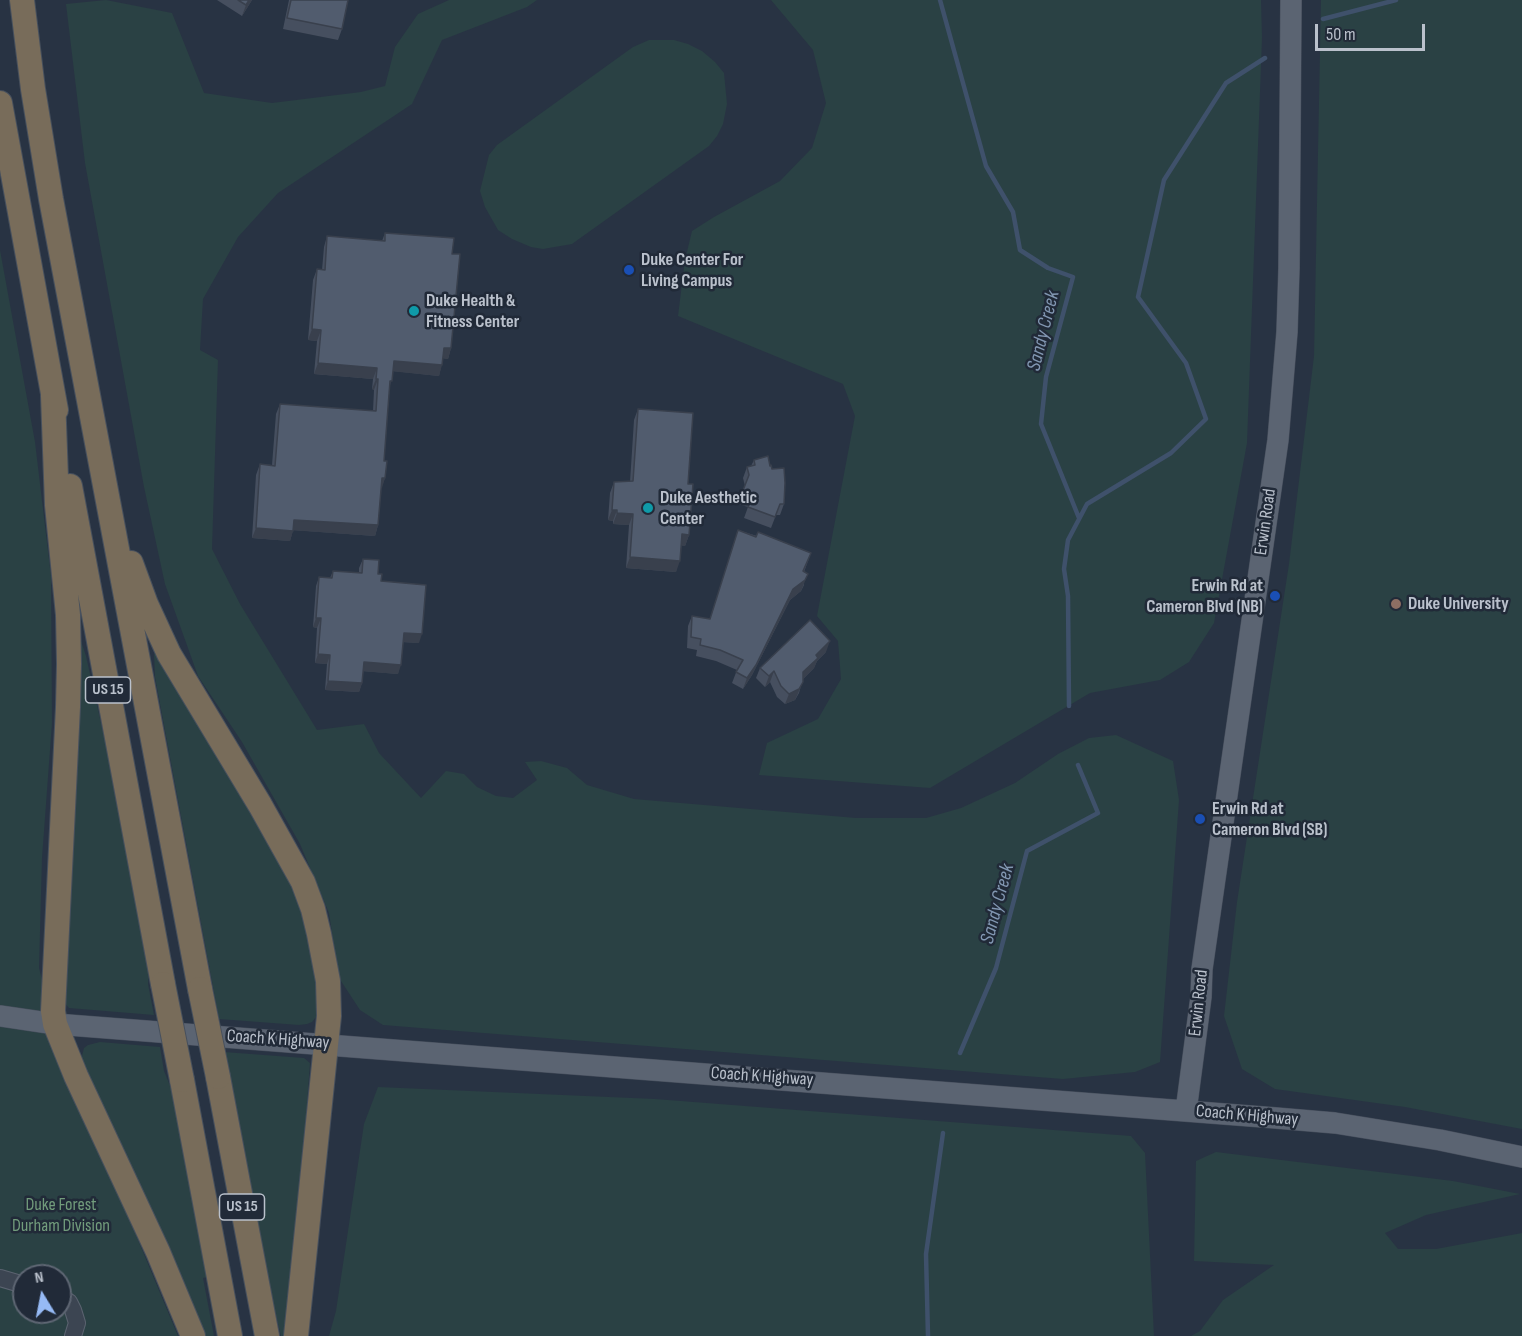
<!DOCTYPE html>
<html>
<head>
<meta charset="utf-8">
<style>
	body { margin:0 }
	#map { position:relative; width:1522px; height:1336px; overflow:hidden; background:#283343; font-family:"Sofia Sans Condensed",sans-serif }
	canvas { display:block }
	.north { position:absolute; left:12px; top:1264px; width:60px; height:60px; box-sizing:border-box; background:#212a38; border:2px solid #5e6673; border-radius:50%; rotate:350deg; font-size:16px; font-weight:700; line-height:24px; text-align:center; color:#bac1cc }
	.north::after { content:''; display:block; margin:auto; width:21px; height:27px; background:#96baf5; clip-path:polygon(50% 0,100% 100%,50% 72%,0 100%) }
	.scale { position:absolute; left:1315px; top:24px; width:110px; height:27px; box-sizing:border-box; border:3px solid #bac1cc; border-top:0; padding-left:8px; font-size:18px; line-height:21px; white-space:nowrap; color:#bac1cc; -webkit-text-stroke:4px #212a38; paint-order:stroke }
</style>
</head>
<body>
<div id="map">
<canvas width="1522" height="1336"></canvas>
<div class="north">N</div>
<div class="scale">50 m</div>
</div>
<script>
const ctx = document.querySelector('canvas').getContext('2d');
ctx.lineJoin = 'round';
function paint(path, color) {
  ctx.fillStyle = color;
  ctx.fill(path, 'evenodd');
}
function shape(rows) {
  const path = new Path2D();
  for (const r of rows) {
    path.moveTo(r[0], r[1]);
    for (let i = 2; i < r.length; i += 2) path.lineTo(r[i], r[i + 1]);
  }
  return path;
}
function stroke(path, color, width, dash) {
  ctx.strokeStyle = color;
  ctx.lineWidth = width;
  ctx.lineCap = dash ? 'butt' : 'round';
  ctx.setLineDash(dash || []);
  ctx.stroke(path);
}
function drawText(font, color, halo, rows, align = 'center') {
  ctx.font = font + ' "Sofia Sans Condensed",sans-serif';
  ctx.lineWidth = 5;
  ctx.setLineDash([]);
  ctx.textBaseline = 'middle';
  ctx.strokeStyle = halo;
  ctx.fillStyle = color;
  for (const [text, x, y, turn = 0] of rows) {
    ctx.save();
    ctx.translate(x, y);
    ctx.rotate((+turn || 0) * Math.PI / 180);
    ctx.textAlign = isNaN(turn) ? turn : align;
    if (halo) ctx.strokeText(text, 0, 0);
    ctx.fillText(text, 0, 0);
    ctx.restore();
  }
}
const green = shape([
	[106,0,172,13,204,93,272,103,361,92,385,86,395,47,418,14,449,0,537,0,527,7,442,40,412,104,278,193,238,237,203,299,200,350,218,360,212,549,240,604,317,730,364,724,379,753,421,798,446,771,464,774,477,787,496,796,513,798,537,780,525,762,541,761,567,768,587,785,634,799,856,818,926,818,961,808,1015,783,1058,754,1089,738,1116,735,1173,761,1179,800,1160,1062,1135,1072,1063,1079,383,1025,360,1010,339,978,329,913,300,844,242,742,198,676,165,584,144,487,85,163,66,4],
	[771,0,1261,0,1262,38,1247,443,1214,623,1189,662,1160,680,1090,693,930,788,759,775,767,743,818,719,841,679,838,641,817,616,855,416,843,384,678,316,685,260,692,231,714,217,780,181,812,148,826,103,813,50],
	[1321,0,1522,0,1522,1129,1405,1107,1275,1089,1242,1069,1224,1016,1237,902,1289,564,1314,356],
	[649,40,674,40,688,44,702,51,715,62,724,73,727,104,723,124,717,136,709,146,572,244,543,249,531,247,512,239,498,230,485,207,480,191,489,155,497,145,633,47],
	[0,250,35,442,51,576,52,723,42,858,39,968,62,1057,178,1336,0,1336],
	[24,1276,60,1276,60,1312,24,1312],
	[78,632,86,656,117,794,149,971,148,984,154,1015,69,1008,63,1001],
	[161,652,285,858,313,933,320,1012,312,1022,307,1024,299,1025,219,1019,155,677,154,654],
	[100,1042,160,1047,164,1071,173,1093,207,1277,203,1278,214,1336,202,1336,81,1060,84,1048,88,1045],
	[224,1052,304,1058,310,1063,290,1336,281,1336,264,1267],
	[378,1087,655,1099,1131,1136,1145,1153,1154,1336,329,1336,336,1311,364,1124],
	[1216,1152,1453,1181,1520,1194,1426,1215,1385,1233,1398,1249,1436,1249,1522,1233,1522,1336,1191,1336,1200,1331,1223,1300,1274,1265,1194,1261,1196,1161]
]);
const stream = shape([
	[940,0,986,166,1013,212,1020,250,1048,268,1073,277,1046,377,1041,424,1079,518],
	[1323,19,1396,0],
	[1069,706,1068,596,1064,569,1068,540,1087,504,1171,453,1206,419,1186,363,1138,297,1164,180,1226,83,1265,58],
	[960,1053,996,968,1027,851,1098,813,1078,765],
	[928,1336,926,1254,943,1133]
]);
const minor = shape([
	[0,1278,24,1285],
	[60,1298,69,1302,73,1310,77,1323,73,1336]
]);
const major = shape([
	[0,1016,55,1024,1276,1118,1335,1123,1440,1140,1522,1157],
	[1186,1111,1201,997,1202,969,1278,440,1287,332,1289,268,1291,0]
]);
const highway = shape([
	[22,0,33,89,51,199,200,989],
	[0,103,56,410],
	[53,396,57,505,68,615,69,664,68,707,53,1011,55,1024,76,1076,158,1252,193,1336],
	[70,486,163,984],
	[131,563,146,604,169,654,260,805,303,882,313,909,319,934,328,981,329,1016,296,1336],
	[218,1077,267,1336],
	[182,1080,230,1336]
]);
const highwayBridge = shape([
	[163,984,182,1080],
	[200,989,218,1077]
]);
const wall = shape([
	[217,0,252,0,242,16],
	[289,0,348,0,342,29,338,40,283,29],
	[385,233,452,254,451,348,448,359,443,358,439,376,393,371,389,390,384,461,385,478,381,488,378,525,375,536,293,530,290,541,252,538,256,475,260,464,272,465,276,414,280,404,373,411,374,390,372,389,373,379,314,374,317,341,308,340,313,280,317,269,322,270,324,247,327,236,382,241],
	[638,409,688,484,689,535,685,546,681,545,676,572,626,568,629,525,613,524,613,521,608,520,610,493,614,482,630,482,634,420],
	[754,460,770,466,784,504,780,515,776,515,771,528,744,518,748,507,738,504,745,486,743,478,747,467,751,466],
	[738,530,811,553,804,572,804,585,801,591,790,600,752,675,743,689,732,683,737,670,716,661,696,656,697,650,687,648,688,626,692,616,710,619],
	[363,559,378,574,419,643,403,642,398,674,363,671,362,683,359,692,325,690,327,664,315,663,317,628,313,627,316,586,319,577,330,578,333,571,359,573,359,568],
	[826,652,817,661,814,668,803,679,799,693,795,700,785,704,777,697,770,682,765,687,756,678,760,668]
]);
const shadedWall = shape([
	[249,0,252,0,242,16,246,5],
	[312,329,321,330,317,341,308,340],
	[444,348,451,348,448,359,440,358],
	[394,361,442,365,439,376,390,371],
	[318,363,377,368,373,379,314,374],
	[376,379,378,379,374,390,372,389],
	[382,478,385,478,382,488,378,488],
	[612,510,617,510,613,521,608,520],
	[617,513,633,514,629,525,613,524],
	[294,520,378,525,375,536,290,530],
	[256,528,293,531,290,541,252,538],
	[682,534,689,535,685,546,678,545],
	[630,557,680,561,676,572,626,568],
	[808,574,801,591,790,600,752,675,743,689,747,678,793,589],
	[316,618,321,618,317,628,313,627],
	[404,633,422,634,419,643,400,642],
	[830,641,826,652,817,661,814,668,799,683,803,672,816,655],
	[318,654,330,655,327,664,315,663],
	[364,662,401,665,398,674,360,671],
	[774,671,770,682,765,687,769,676],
	[328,681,362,683,359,692,325,690],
	[803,682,795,700,785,704,789,694]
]);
const building = shape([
	[238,0,249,0,246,5,238,0],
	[291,0,348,0,342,29,287,18,291,0],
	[385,233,454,238,452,254,460,254,451,348,444,348,442,365,394,361,392,381,390,381,384,461,387,461,385,478,382,478,378,525,294,520,293,531,256,528,260,464,275,466,280,404,376,411,378,379,376,379,377,368,318,363,321,330,312,329,317,269,325,270,327,236,385,241,385,233],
	[638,409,693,413,688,484,693,484,689,535,682,534,680,561,630,557,633,514,617,513,617,510,612,510,614,482,633,481,638,409],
	[768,456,770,466,771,465,772,469,784,468,785,483,784,504,780,504,775,517,748,507,752,497,742,493,749,475,747,467,755,465,754,460,768,456],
	[738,530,756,537,758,532,811,553,803,571,808,574,805,580,793,589,756,665,747,678,736,672,743,660,720,650,700,645,701,639,691,637,692,616,710,619,738,530],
	[363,559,379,560,378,574,382,574,381,581,426,585,422,634,404,633,401,665,364,662,362,683,328,681,330,655,318,654,321,618,316,618,319,577,332,578,333,571,362,573,363,559],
	[810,620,830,641,816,655,818,658,803,672,803,682,799,689,789,694,781,686,774,671,769,676,760,668,810,620]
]);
const markers = [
	[629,270,6,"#1a4fb4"],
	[414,311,6,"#0f9aa8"],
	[648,508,6,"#0f9aa8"],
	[1275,596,6,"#1a4fb4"],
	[1396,604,6,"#8d6e63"],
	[1200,819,6,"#1a4fb4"]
];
const shields = [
	[108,690,45],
	[242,1207,45]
];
const shieldNames = [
	["US 15",108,690],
	["US 15",242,1207]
];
const poiNames = [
	["Duke Center For",641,260],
	["Living Campus",641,281],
	["Duke Health &",426,301],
	["Fitness Center",426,322],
	["Duke Aesthetic",660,498],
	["Center",660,519],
	["Erwin Rd at",1263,586,"right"],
	["Cameron Blvd (NB)",1263,607,"right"],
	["Duke University",1408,604],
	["Erwin Rd at",1212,809],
	["Cameron Blvd (SB)",1212,830]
];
const streetNames = [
	["Erwin Road",1266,522,-82],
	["Erwin Road",1199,1003,-84],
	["Coach K Highway",278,1040,4],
	["Coach K Highway",762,1077,4],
	["Coach K Highway",1247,1116,5]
];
const parkNames = [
	["Duke Forest",61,1205],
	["Durham Division",61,1226]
];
const waterNames = [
	["Sandy Creek",1044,331,-76],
	["Sandy Creek",998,904,-75]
];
paint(green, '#2a4144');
stroke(stream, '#3f516b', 4.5);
stroke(minor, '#5b6370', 18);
stroke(major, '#464e5c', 22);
stroke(highway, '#47505d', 26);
stroke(minor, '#3c4552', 16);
stroke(major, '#5b6472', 21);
stroke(highway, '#786c5a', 24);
stroke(highwayBridge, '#47505d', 26, []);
stroke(highwayBridge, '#786c5a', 24);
paint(wall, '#464f5f');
paint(shadedWall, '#39404d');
paint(building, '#515c6e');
stroke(building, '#39404d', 1.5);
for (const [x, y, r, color] of markers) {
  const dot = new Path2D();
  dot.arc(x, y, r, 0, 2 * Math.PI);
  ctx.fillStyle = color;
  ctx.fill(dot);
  stroke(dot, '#212a38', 2);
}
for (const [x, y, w] of shields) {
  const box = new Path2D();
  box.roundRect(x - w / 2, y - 13, w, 26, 4.5);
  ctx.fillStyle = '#212a38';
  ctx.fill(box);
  stroke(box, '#bac1cc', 1.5);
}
drawText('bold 16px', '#bac1cc', null, shieldNames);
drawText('bold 18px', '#bac1cc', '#212a38', poiNames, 'left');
drawText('18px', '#bac1cc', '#212a38', streetNames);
drawText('18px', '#729c7c', '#212a38', parkNames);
drawText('italic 20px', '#8297b2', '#212a38', waterNames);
</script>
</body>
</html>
